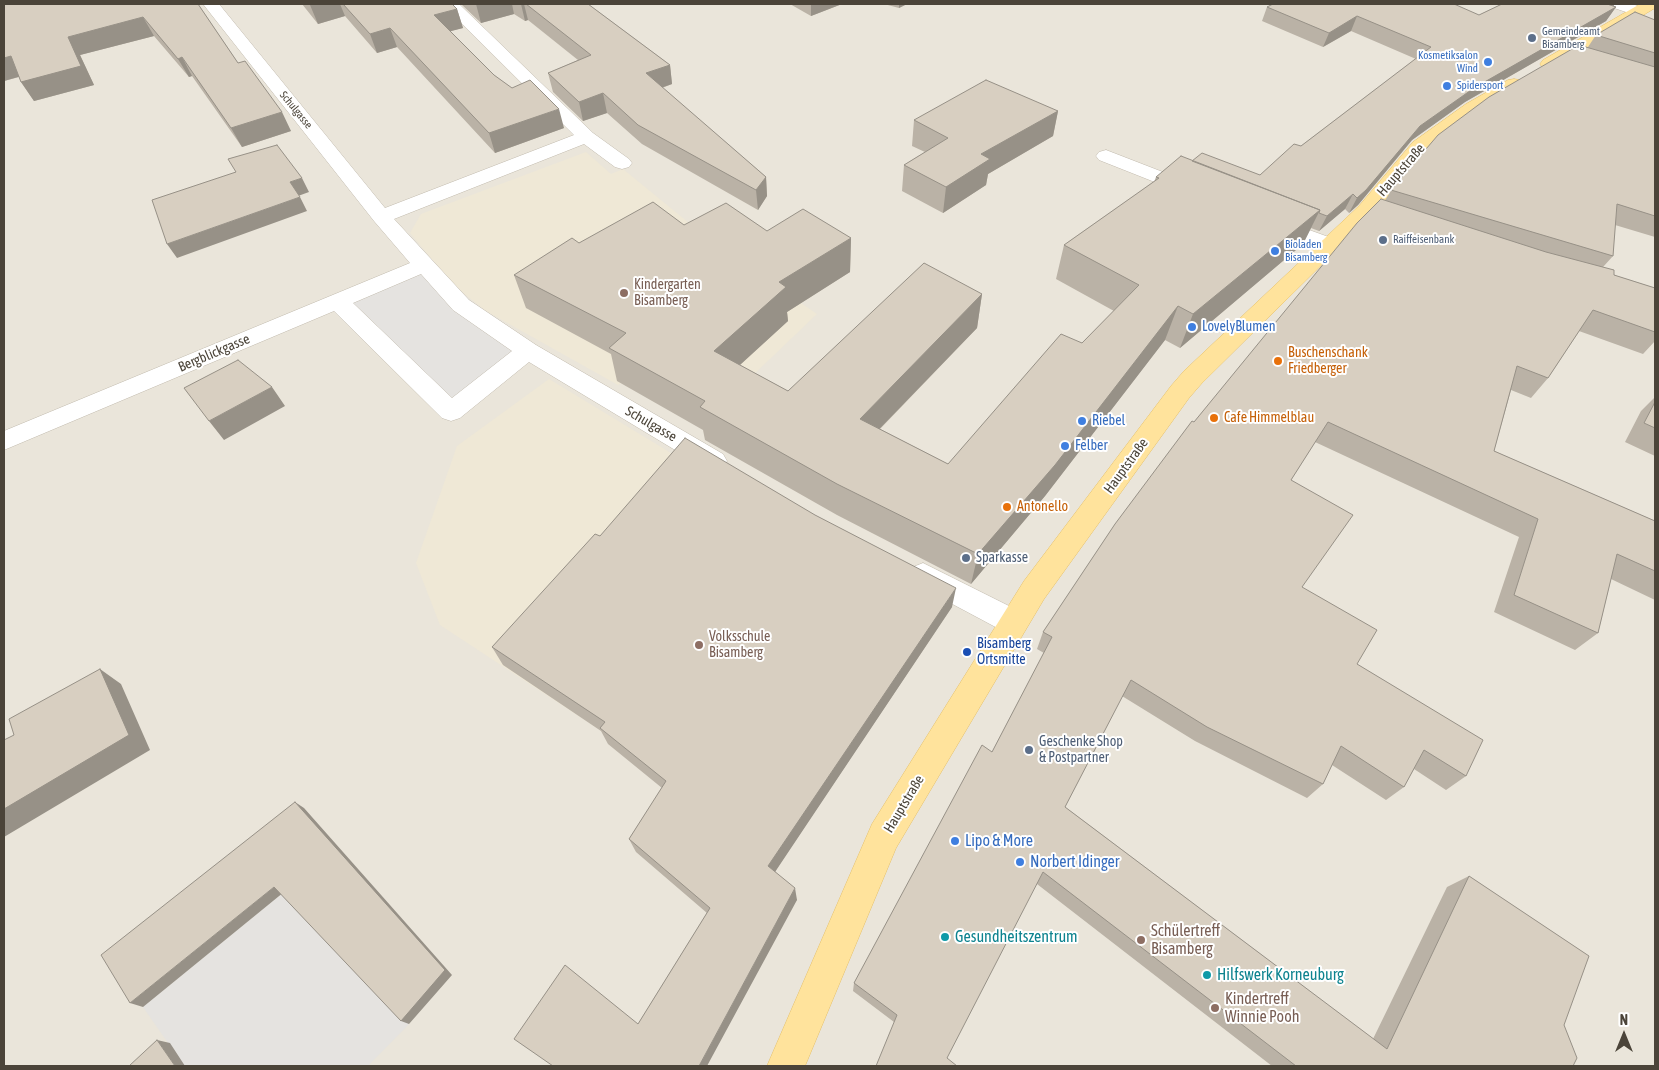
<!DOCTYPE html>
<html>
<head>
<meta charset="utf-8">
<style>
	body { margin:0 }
	#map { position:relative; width:1659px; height:1070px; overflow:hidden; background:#f6f3ec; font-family:"Asap Condensed",sans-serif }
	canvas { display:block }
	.frame { position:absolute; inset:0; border:5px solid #4b4439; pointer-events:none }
	.north { position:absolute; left:1599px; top:1010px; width:50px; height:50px; -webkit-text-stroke:4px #fff; paint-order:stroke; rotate:0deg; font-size:14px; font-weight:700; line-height:20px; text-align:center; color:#4b4439 }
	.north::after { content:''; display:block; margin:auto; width:18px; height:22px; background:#4b4439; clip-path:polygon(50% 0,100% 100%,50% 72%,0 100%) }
</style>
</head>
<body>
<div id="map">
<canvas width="1659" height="1070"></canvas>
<div class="frame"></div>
<div class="north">N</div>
</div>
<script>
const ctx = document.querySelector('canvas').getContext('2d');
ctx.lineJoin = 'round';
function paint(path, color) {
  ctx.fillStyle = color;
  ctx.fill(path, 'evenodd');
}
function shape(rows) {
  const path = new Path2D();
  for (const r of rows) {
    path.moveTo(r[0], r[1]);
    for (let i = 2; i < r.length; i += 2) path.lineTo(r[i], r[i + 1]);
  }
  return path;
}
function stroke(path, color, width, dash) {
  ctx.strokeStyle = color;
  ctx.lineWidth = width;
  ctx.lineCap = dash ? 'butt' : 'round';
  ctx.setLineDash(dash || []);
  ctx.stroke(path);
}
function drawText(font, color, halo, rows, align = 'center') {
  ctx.font = font + ' "Asap Condensed",sans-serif';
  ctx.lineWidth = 4;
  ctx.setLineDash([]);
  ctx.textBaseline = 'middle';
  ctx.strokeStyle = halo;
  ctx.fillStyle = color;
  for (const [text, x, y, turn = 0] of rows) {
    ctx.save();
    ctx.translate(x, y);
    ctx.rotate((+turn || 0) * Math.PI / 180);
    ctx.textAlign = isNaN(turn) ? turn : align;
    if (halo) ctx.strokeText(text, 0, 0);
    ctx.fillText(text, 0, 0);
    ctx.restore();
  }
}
const residential = shape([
	[4,4,1655,4,1655,1066,4,1066]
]);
const education = shape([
	[586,152,611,174,623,169,716,245,817,314,701,425,621,383,618,385,486,311,453,285,410,233,421,214],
	[549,379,666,450,709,479,612,738,440,625,416,563,457,446]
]);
const parking = shape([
	[424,265,528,351,451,412,338,302],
	[284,892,409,1024,368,1066,184,1066,143,1007]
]);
const minor = shape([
	[203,4,219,4,385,208,574,135,442,4,459,4,593,133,629,159,632,163,629,167,622,169,615,167,584,144,394,219,469,300,536,345,723,454,727,461,723,468,714,471,705,468,529,362,460,418,451,421,442,418,334,311,4,450,4,431,410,263,374,221,203,4],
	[421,274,453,310,512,351,452,398,353,303,421,274],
	[1609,4,1632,4,1644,8,1646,11,1644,14,1638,16,1611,7,1609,4],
	[1106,150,1199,186,1202,190,1199,194,1192,196,1185,194,1099,160,1096,156,1099,152,1106,150],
	[1273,217,1337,240,1341,245,1337,250,1330,252,1266,227,1263,223,1266,219,1273,217],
	[923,563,1023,613,1028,622,1023,631,1013,635,1003,631,913,583,909,575,913,567,923,563]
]);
const major = shape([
	[1640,4,1655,4,1655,8,1555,68,1549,69,1543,68,1540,64,1543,60,1640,4],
	[1514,79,1520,80,1523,84,1520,88,1478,112,1427,150,1373,214,1202,383,1189,398,1044,599,896,848,805,1066,767,1066,872,824,1024,581,1171,386,1184,371,1359,206,1413,142,1466,104,1508,80,1514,79]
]);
const wall = shape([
	[4,4,198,4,238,63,291,131,242,147,192,76,189,77,154,36,80,55,94,85,34,101,21,82,19,77,4,81],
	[302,4,452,4,457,9,463,28,450,31,494,75,564,128,495,153,397,47,377,53,345,16,318,24],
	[461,4,588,4,670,65,672,84,662,88,766,177,767,196,758,210,642,144,607,113,583,121,553,92,548,73,578,60,528,20,525,21,514,14,481,23],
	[790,4,842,4,811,16],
	[884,4,907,4,899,8],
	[1502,4,1615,4,1613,6,1616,7,1606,21,1465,102,1412,140,1358,205,1349,213,1345,209,1319,231,1311,228,1303,244,1180,348,1165,340,1045,496,971,584,837,515,705,440,703,430,617,381,611,354,526,308,514,275,579,243,684,225,851,238,850,272,787,312,788,321,740,365,788,391,982,294,977,328,880,429,948,464,1082,343,1114,311,1056,279,1064,245,1154,182,1156,177,1192,161,1260,175,1301,146,1416,59,1351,31,1323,47,1262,21,1267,7,1479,15],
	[1655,20,1655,237,1615,225,1613,256,1603,267,1614,275,1655,288,1655,341,1643,354,1579,331,1548,378,1531,398,1511,390,1494,451,1655,521,1655,600,1611,579,1598,633,1575,650,1494,612,1519,537,1315,442,1291,480,1302,587,1357,664,1466,776,1446,790,1414,769,1404,787,1386,800,1332,765,1323,784,1307,798,1195,741,1122,696,1065,807,1373,1039,1447,887,1469,876,1564,1025,1573,1066,1272,1066,1037,884,894,1022,853,991,854,983,992,752,1044,653,1037,649,1043,632,1194,422,1385,201,1391,190,1588,47,1596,35],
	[1058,111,1053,136,988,174,986,185,943,213,902,191,904,165,925,152,912,146,914,120],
	[1655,397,1655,456,1625,442,1641,411],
	[600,536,952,607,775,871,797,900,638,1024,707,913,636,852,629,839,662,788,608,744,601,731,503,665,492,647]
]);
const shadedWall = shape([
	[315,4,340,4,345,16,318,24,310,5],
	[476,4,512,4,514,14,481,23],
	[521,4,524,4,528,20,525,21],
	[811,4,842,4,811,16],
	[899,4,907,4,899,8],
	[1607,4,1615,4,1611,9,1616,7,1606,21,1465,102,1412,140,1358,205,1349,213,1357,198,1420,126,1474,88],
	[457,9,463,28,440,34,434,15],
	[1357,16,1351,31,1323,47,1329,33],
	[143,17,154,36,80,55,94,85,34,101,21,82,68,37],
	[390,28,397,47,377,53,370,34],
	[11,56,25,75,4,81,4,58],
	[182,57,192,76,189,77,178,59],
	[670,65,672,84,649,92,646,73],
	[603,93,607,113,583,121,579,102],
	[559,109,564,128,495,153,489,133],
	[1058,111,1053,136,988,174,986,185,943,213,946,187,981,154],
	[282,112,291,131,242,147,231,128],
	[766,177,767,196,758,210,756,190],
	[302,178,309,192,298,196,290,182],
	[1353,194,1345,209,1319,231,1327,216],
	[300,197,307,211,177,258,167,244],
	[1320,210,1303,244,1180,348,1193,314],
	[851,238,850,272,787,312,788,321,719,384,714,351,779,282],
	[982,294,977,328,858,451,860,419],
	[1178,306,1165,340,1045,496,971,584,978,554],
	[272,387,285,406,224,440,209,421],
	[956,588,952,607,771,878,768,866],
	[100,669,121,684,150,750,4,837,4,809],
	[295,802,304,808,452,975,409,1024,401,1021],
	[274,887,284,892,143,1007,130,1003],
	[795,888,797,900,707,1066,699,1066],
	[157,1040,170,1043,185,1066,175,1066]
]);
const building = shape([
	[4,4,198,4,238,63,245,61,282,112,231,128,182,57,178,59,143,17,68,37,81,66,21,82,11,56,4,58,4,4],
	[343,4,452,4,457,9,434,15,494,75,512,88,530,80,559,109,489,133,390,28,370,34,343,4],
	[526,4,588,4,670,65,646,73,766,177,756,190,638,125,603,93,579,102,548,73,591,55,526,4],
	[1273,4,1454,4,1479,15,1502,4,1607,4,1616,7,1474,88,1420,126,1366,190,1357,198,1353,194,1327,216,1319,213,1320,210,1192,161,1202,153,1260,175,1294,144,1301,146,1431,47,1357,16,1329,33,1267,7,1273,4],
	[1635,12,1655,20,1655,53,1596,35,1635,12],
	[1579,45,1655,67,1655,216,1617,204,1613,256,1391,190,1438,135,1489,97,1579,45],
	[986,80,1058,111,981,154,990,159,946,187,904,165,948,138,914,120,986,80],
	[277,145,302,178,290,182,300,197,167,244,152,200,236,172,228,159,277,145],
	[1181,156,1320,210,1193,314,1178,306,1055,465,978,554,837,484,700,407,705,401,609,348,626,333,514,275,572,238,579,243,653,202,684,225,726,203,767,231,803,209,851,238,779,282,786,287,714,351,788,391,924,263,982,294,860,419,948,464,1061,334,1082,343,1139,285,1064,245,1159,178,1156,177,1181,156],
	[1381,199,1546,252,1614,270,1614,275,1655,288,1655,332,1593,310,1548,378,1517,366,1494,451,1655,521,1655,571,1617,554,1598,633,1514,595,1538,519,1328,422,1291,480,1353,515,1302,587,1377,630,1357,664,1483,740,1466,776,1424,750,1404,787,1341,746,1323,784,1207,727,1131,680,1065,807,1387,1049,1469,876,1589,956,1564,1025,1577,1058,1573,1066,1296,1066,1043,872,947,1058,957,1066,876,1066,897,1015,854,983,982,745,992,752,1052,637,1043,632,1115,524,1192,421,1194,422,1357,223,1381,199],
	[238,360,272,387,209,421,184,388,238,360],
	[1655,402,1655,428,1644,423,1655,402],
	[685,438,815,515,956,588,768,866,795,888,699,1066,553,1066,514,1039,565,965,638,1024,710,908,629,839,666,781,600,728,605,722,492,647,595,534,600,536,685,438],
	[100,669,129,735,4,809,4,740,14,735,9,719,100,669],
	[295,802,445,970,401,1021,274,887,130,1003,101,955,295,802],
	[157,1040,175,1066,129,1066,157,1040]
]);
const markers = [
	[1532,38,5,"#5c6f8a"],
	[1488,62,5,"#3f7fe0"],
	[1447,86,5,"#3f7fe0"],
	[1383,240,5,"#5c6f8a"],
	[1275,251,5,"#3f7fe0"],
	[624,293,5,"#8d6e63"],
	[1192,327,5,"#3f7fe0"],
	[1278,361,5,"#e8710a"],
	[1214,418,5,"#e8710a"],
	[1082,421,5,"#3f7fe0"],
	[1065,446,5,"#3f7fe0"],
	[1007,507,5,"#e8710a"],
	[966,558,5,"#5c6f8a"],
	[699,645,5,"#8d6e63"],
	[967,652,5,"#1a4fb4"],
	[1029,750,5,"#5c6f8a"],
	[955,841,5,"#3f7fe0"],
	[1020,862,5,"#3f7fe0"],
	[945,937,5,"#0f9aa8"],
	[1141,940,5,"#8d6e63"],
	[1207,975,5,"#0f9aa8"],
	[1215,1008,5,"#8d6e63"]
];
const farServicenames = [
	["Gemeindeamt",1542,32],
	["Bisamberg",1542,45],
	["Raiffeisenbank",1393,240]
];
const farShopnames = [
	["Kosmetiksalon",1478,56,"right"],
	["Wind",1478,69,"right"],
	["Spidersport",1457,86],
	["Bioladen",1285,245],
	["Bisamberg",1285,258]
];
const farStreetnames = [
	["Schulgasse",296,110,51]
];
const streetNames = [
	["Hauptstraße",1401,170,-49],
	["Bergblickgasse",214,353,-23],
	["Schulgasse",651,424,30],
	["Hauptstraße",1126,466,-54],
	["Hauptstraße",904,804,-59]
];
const educationNames = [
	["Kindergarten",634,285],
	["Bisamberg",634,301],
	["Volksschule",709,637],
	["Bisamberg",709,653]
];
const shopNames = [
	["LovelyBlumen",1202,327],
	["Riebel",1092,421],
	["Felber",1075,446]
];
const foodNames = [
	["Buschenschank",1288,353],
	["Friedberger",1288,369],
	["Cafe Himmelblau",1224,418],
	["Antonello",1017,507]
];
const serviceNames = [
	["Sparkasse",976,558],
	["Geschenke Shop",1039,742],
	["& Postpartner",1039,758]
];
const transitNames = [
	["Bisamberg",977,644],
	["Ortsmitte",977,660]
];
const nearShopnames = [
	["Lipo & More",965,841],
	["Norbert Idinger",1030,862]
];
const nearEducationnames = [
	["Schülertreff",1151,931],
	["Bisamberg",1151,949],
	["Kindertreff",1225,999],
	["Winnie Pooh",1225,1017]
];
const nearCulturenames = [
	["Gesundheitszentrum",955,937],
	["Hilfswerk Korneuburg",1217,975]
];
paint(residential, '#eae5da');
paint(education, '#efe8d6');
paint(parking, '#e5e3e0');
stroke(minor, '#c2bbae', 1);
stroke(major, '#e6c16a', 1);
paint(minor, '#fff');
paint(major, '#ffe39c');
paint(wall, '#bab2a6');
paint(shadedWall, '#979187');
paint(building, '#d8cfc1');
stroke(building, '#979187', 1);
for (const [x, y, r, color] of markers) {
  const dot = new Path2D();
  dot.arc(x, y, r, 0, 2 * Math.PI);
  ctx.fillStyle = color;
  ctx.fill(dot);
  stroke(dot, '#fff', 2);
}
drawText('11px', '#4e5e75', '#fff', farServicenames, 'left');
drawText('11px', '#366cbe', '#fff', farShopnames, 'left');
drawText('11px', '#4b4439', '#fff', farStreetnames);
drawText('14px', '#4b4439', '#fff', streetNames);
drawText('14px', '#785e54', '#fff', educationNames, 'left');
drawText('14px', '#366cbe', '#fff', shopNames, 'left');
drawText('14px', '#c56008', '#fff', foodNames, 'left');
drawText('14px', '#4e5e75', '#fff', serviceNames, 'left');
drawText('14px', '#164399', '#fff', transitNames, 'left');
drawText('16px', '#366cbe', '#fff', nearShopnames, 'left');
drawText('16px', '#785e54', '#fff', nearEducationnames, 'left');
drawText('16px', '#0d838f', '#fff', nearCulturenames, 'left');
</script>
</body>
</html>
